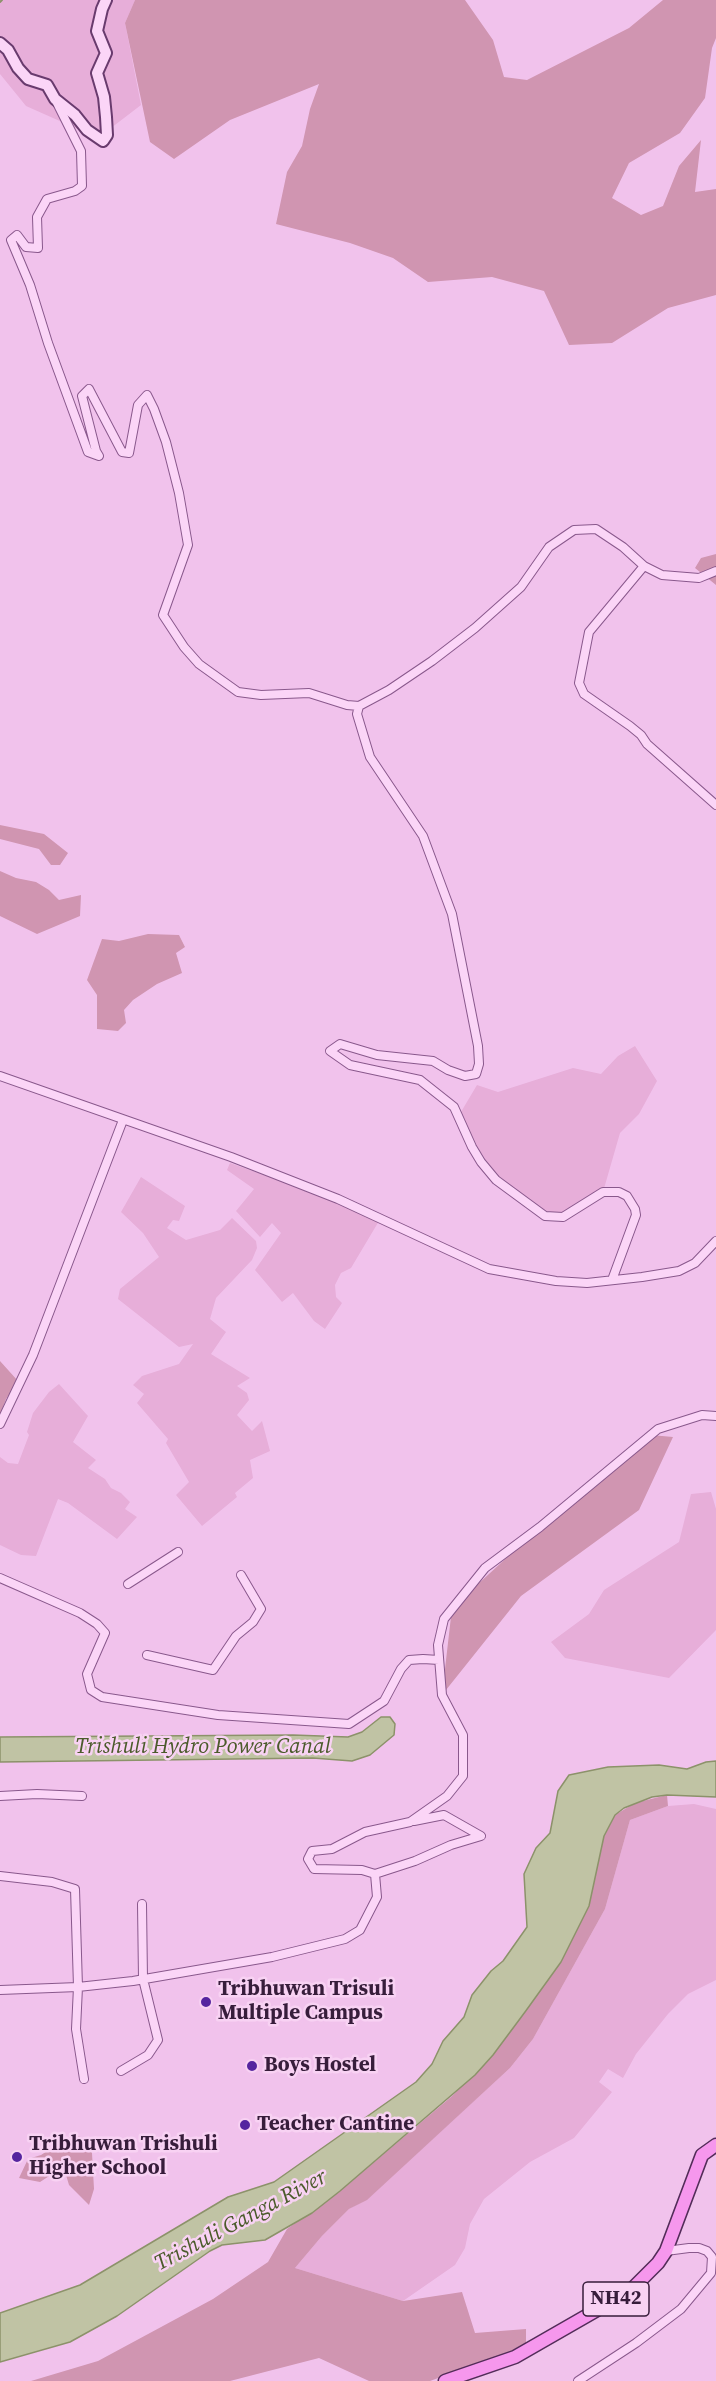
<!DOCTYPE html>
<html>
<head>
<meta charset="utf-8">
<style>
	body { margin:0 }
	canvas { display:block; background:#f1c2ec }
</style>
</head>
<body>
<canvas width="716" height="2381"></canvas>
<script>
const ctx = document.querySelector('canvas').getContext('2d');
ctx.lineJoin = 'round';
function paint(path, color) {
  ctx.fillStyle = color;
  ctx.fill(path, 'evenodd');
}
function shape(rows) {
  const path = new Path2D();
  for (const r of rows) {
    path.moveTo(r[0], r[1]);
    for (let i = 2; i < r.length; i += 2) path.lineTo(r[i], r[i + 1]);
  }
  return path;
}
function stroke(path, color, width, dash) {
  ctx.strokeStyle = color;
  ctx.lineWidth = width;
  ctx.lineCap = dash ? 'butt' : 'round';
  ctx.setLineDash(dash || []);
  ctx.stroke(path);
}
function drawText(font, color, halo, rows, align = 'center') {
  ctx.font = font + ' "Source Serif 4",serif';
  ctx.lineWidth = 5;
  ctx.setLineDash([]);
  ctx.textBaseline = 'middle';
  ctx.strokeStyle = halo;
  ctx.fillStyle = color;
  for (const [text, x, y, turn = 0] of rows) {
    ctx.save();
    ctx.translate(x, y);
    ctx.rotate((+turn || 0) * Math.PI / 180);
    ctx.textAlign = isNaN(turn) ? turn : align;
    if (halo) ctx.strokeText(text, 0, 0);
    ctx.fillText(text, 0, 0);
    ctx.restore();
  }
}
const farmland = shape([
	[0,0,135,0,125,23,141,105,98,138,26,106,0,74],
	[635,1046,657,1081,639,1114,620,1133,603,1192,553,1217,496,1180,458,1117,477,1085,498,1092,573,1068,601,1074,618,1056],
	[230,1163,304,1189,379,1221,351,1268,341,1273,335,1285,336,1297,342,1303,325,1329,314,1321,293,1293,282,1302,255,1270,281,1233,272,1223,260,1237,236,1211,254,1189,227,1170],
	[141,1177,185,1206,179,1221,173,1220,167,1228,186,1240,220,1230,232,1218,256,1241,257,1248,252,1260,216,1298,210,1319,226,1332,211,1354,250,1378,237,1386,247,1393,249,1400,237,1415,252,1431,262,1421,270,1451,250,1460,253,1478,235,1493,237,1497,202,1526,176,1495,189,1482,166,1443,168,1439,137,1403,144,1394,133,1385,142,1376,179,1364,193,1344,179,1347,118,1299,120,1289,159,1257,143,1233,121,1212],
	[59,1384,88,1416,73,1442,96,1460,88,1468,105,1479,111,1488,121,1493,130,1502,125,1509,137,1517,117,1539,68,1503,58,1499,36,1556,21,1555,0,1545,0,1457,8,1463,18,1464,29,1435,27,1432,33,1413,49,1392],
	[711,1492,716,1509,716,1630,669,1678,565,1658,551,1642,589,1614,604,1590,679,1542,691,1494],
	[694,1804,716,1809,716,1980,688,1994,668,2014,636,2054,623,2078,608,2069,599,2082,612,2092,574,2138,530,2162,484,2199,470,2224,465,2248,455,2265,403,2301,295,2268,322,2236,349,2209,367,2199,510,2068,533,2039,605,1909,630,1820,668,1806]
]);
const green = shape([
	[135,0,465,0,493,40,504,77,527,80,629,28,663,0,716,0,716,38,712,48,705,98,680,133,629,163,612,198,641,215,663,206,679,166,701,140,695,192,716,189,716,295,668,308,612,343,569,345,544,291,492,277,428,282,393,258,350,243,276,224,287,172,302,146,310,109,319,84,230,120,174,159,150,142,125,23],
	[716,554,716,585,695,568,701,558],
	[0,825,44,834,68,853,60,865,51,865,39,849,0,839],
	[0,871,16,878,36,882,49,890,59,900,81,895,80,916,37,934,0,916],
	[148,934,179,935,185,947,176,953,182,973,157,984,133,1000,124,1010,126,1023,118,1031,97,1029,97,995,87,980,102,939,119,941],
	[0,1361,18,1381,6,1399,0,1415],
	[651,1435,673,1437,639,1510,521,1596,442,1695,452,1608,540,1527],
	[667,1795,668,1806,630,1820,605,1909,533,2039,510,2068,367,2200,349,2209,322,2236,295,2268,403,2301,462,2292,475,2333,526,2329,526,2346,430,2381,369,2381,319,2358,230,2381,31,2381,98,2361,213,2299,268,2262,287,2229,340,2191,451,2097,493,2055,561,1962,589,1906,604,1836,615,1815,635,1803],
	[74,2134,83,2138,90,2145,92,2153,94,2189,89,2205,69,2185,66,2175,57,2171,40,2182,19,2178,28,2159,41,2155]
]);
const water = shape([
	[381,1717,390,1717,395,1724,394,1735,370,1755,352,1761,313,1758,0,1762,0,1737,293,1735,348,1737,362,1732,381,1717],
	[716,1761,716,1797,667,1795,652,1797,624,1808,615,1815,604,1836,589,1906,561,1962,525,2012,493,2055,475,2075,340,2191,312,2213,265,2240,222,2245,210,2251,117,2316,70,2342,0,2362,0,2313,80,2285,228,2197,274,2182,416,2082,432,2064,443,2041,464,2017,472,1995,491,1971,503,1961,527,1927,524,1874,536,1848,550,1833,558,1791,569,1775,608,1767,659,1765,687,1769,706,1762,716,1761]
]);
const stream = shape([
	[0,2,2,0]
]);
const street = shape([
	[57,103,81,151,82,186,75,191,47,199,37,217,38,248,26,247,17,235,11,240,30,285,48,343,88,452,99,456,96,451,82,396,89,389,122,452,129,453,138,405,147,395,154,409,166,442,179,493,188,545,163,615,184,647,199,664,238,692,261,695,309,693,347,705,359,706],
	[644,566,589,632,579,683,584,694,630,726,641,735,647,744,716,805],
	[0,1076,231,1157,338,1199,489,1269,556,1281,587,1283,642,1277,679,1271,695,1263,716,1241],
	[612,1280,636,1215,635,1209,627,1196,619,1192,603,1192,563,1217,545,1216,496,1180,481,1162,472,1147,454,1107,420,1080,350,1065,330,1051,340,1044,377,1055,433,1061,448,1070,465,1076,476,1074,479,1064,478,1046,452,914,423,836,370,757,357,714,359,706,389,690,432,661,475,628,521,587,549,547,574,530,596,529,623,547,644,566,662,575,699,578,716,571],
	[0,1424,33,1355,123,1120],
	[0,1578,80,1613,97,1624,105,1633,87,1674,91,1690,102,1697,218,1715,349,1724,384,1701,401,1669,409,1660,423,1659,439,1660],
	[128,1584,178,1552],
	[147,1655,213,1670,236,1636,253,1622,261,1609,241,1575],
	[0,1796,37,1794,82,1796],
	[375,1874,415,1861,451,1845,481,1836,444,1815,414,1821],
	[0,1876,52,1882,75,1889,78,1987,76,2029,84,2079],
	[0,1990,78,1987,133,1981,272,1957,345,1939,360,1930,377,1897,375,1874,362,1870,314,1869,308,1859,312,1851,332,1849,365,1832,410,1822,447,1796,463,1776,463,1735,442,1695,438,1645,444,1619,485,1568,540,1527,658,1429,702,1415,716,1416],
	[121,2071,148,2055,158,2040,143,1979,142,1904],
	[578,2381,636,2343,681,2309,711,2273,712,2257,707,2251,699,2248,689,2248,666,2251]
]);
const secondary = shape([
	[0,43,8,50,18,68,28,79,47,85,55,99,75,115,87,130,103,141,107,135,106,117,104,97,97,73,106,53,97,31,102,9,106,0]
]);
const primary = shape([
	[445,2381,515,2357,630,2291,658,2263,666,2251,702,2155,716,2145]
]);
const markers = [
	[206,2002,6,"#55249f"],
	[252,2066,6,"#55249f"],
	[245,2125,6,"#55249f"],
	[17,2157,6,"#55249f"]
];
const shields = [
	[616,2299,66]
];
const shieldNames = [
	["NH42",616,2299]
];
const poiNames = [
	["Tribhuwan Trisuli",218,1990],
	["Multiple Campus",218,2014],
	["Boys Hostel",264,2066],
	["Teacher Cantine",257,2125],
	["Tribhuwan Trishuli",29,2145],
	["Higher School",29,2169]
];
const waterNames = [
	["Trishuli Hydro Power Canal",203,1747],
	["Trishuli Ganga River",241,2221,-28]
];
paint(farmland, '#e7aed9');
paint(green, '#d095b1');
paint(water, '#c0c3a4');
stroke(water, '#8c926a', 1.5);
stroke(stream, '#8c926a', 2);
stroke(street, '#89588c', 10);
stroke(secondary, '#693b6e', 14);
stroke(primary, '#532c59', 15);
stroke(street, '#fbd5f7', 8);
stroke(secondary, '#fbd5f7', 10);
stroke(primary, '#f697ed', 12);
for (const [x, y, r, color] of markers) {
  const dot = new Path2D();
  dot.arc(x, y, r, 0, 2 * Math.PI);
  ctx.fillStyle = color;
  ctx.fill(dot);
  stroke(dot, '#f8d2f3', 2);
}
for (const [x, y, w] of shields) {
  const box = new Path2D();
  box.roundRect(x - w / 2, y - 17, w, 34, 4.5);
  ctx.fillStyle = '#f8d2f3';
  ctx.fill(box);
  stroke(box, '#371d3b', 1.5);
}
drawText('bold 20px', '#371d3b', null, shieldNames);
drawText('bold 21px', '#371d3b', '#f8d2f3', poiNames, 'left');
drawText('italic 22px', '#4b5b2b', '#f8d2f3', waterNames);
</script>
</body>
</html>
